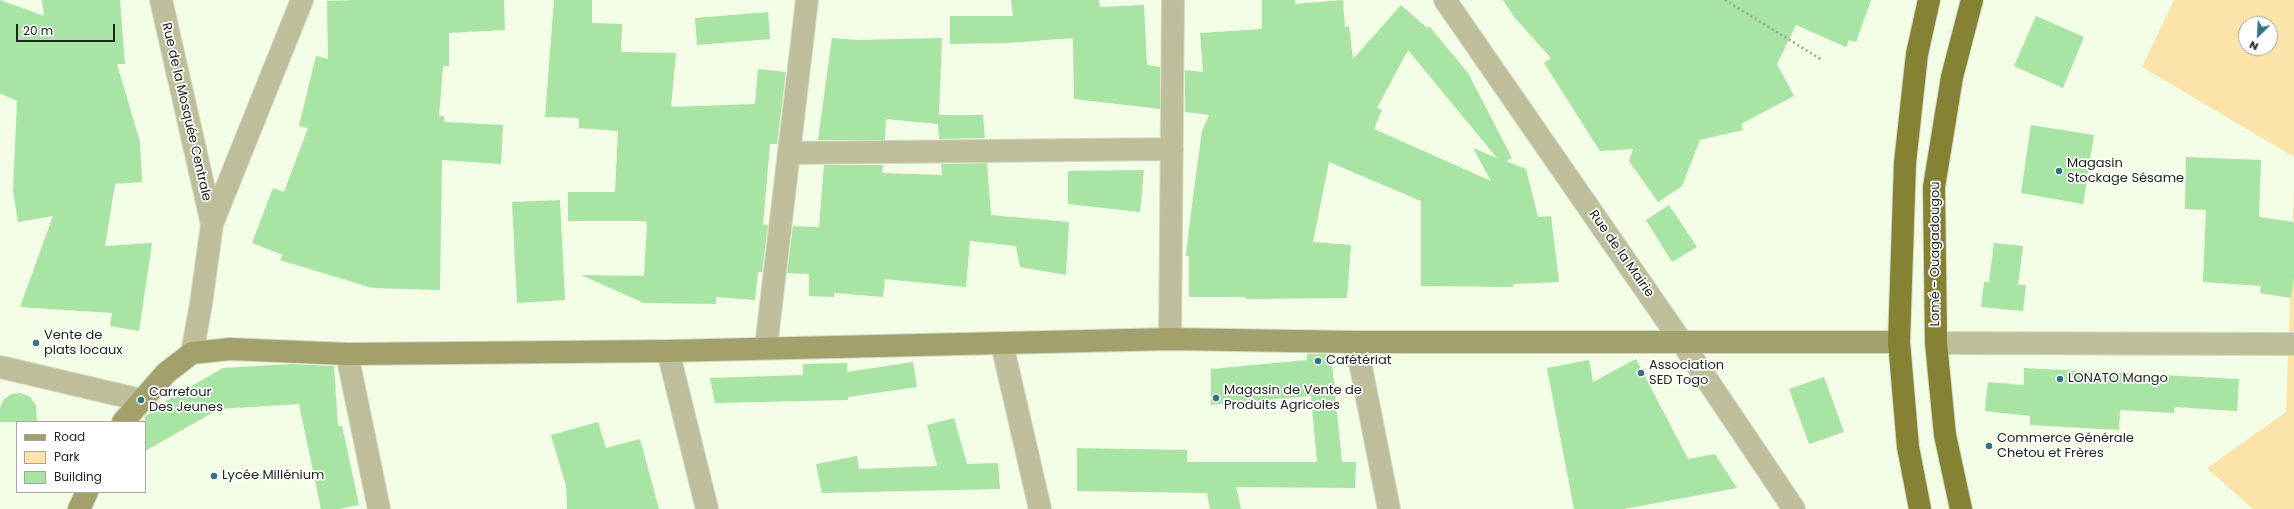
<!DOCTYPE html>
<html>
<head>
<meta charset="utf-8">
<style>
	body { margin:0 }
	#map { position:relative; width:2294px; height:509px; overflow:hidden; background:#f4fde6; font-family:Poppins,sans-serif }
	canvas { display:block }
	.legend { position:absolute; left:16px; top:421px; width:130px; height:72px; box-sizing:border-box; background:#fff; border:1px solid #a6a7a4; margin:0; padding:5px 7px; list-style:none; font-size:12px; color:#20241c }
	.legend li { display:flex; align-items:center; gap:8px; height:20px }
	.legend b { width:20px; border:1px solid #a6a7a4 }
	.north { position:absolute; left:2238px; top:16px; width:40px; height:40px; box-sizing:border-box; background:#fff; border:1px solid #a6a7a4; border-radius:50%; rotate:204deg; font-size:11px; font-weight:700; line-height:16px; text-align:center; color:#20241c }
	.north::after { content:''; display:block; margin:auto; width:14px; height:18px; background:#317385; clip-path:polygon(50% 0,100% 100%,50% 72%,0 100%) }
	.scale { position:absolute; left:16px; top:24px; width:99px; height:18px; box-sizing:border-box; border:2px solid #20241c; border-top:0; padding-left:5px; font-size:12px; line-height:14px; white-space:nowrap; color:#20241c; -webkit-text-stroke:3px #fff; paint-order:stroke }
</style>
</head>
<body>
<div id="map">
<canvas width="2294" height="509"></canvas>
<ul class="legend">
<li><b style="height:5px;background:#a3a16b"></b>Road</li>
<li><b style="height:11px;background:#fce3a9"></b>Park</li>
<li><b style="height:11px;background:#a8e5a5"></b>Building</li>
</ul>
<div class="north">N</div>
<div class="scale">20 m</div>
</div>
<script>
const ctx = document.querySelector('canvas').getContext('2d');
ctx.lineJoin = 'round';
function paint(path, color) {
  ctx.fillStyle = color;
  ctx.fill(path, 'evenodd');
}
function shape(rows) {
  const path = new Path2D();
  for (const r of rows) {
    path.moveTo(r[0], r[1]);
    for (let i = 2; i < r.length; i += 2) path.lineTo(r[i], r[i + 1]);
  }
  return path;
}
function stroke(path, color, width, dash) {
  ctx.strokeStyle = color;
  ctx.lineWidth = width;
  ctx.lineCap = dash ? 'butt' : 'round';
  ctx.setLineDash(dash || []);
  ctx.stroke(path);
}
function drawText(font, color, halo, rows, align = 'center') {
  ctx.font = font + ' Poppins,sans-serif';
  ctx.lineWidth = 3.5;
  ctx.setLineDash([]);
  ctx.textBaseline = 'middle';
  ctx.strokeStyle = halo;
  ctx.fillStyle = color;
  for (const [text, x, y, turn = 0] of rows) {
    ctx.save();
    ctx.translate(x, y);
    ctx.rotate((+turn || 0) * Math.PI / 180);
    ctx.textAlign = isNaN(turn) ? turn : align;
    if (halo) ctx.strokeText(text, 0, 0);
    ctx.fillText(text, 0, 0);
    ctx.restore();
  }
}
const green = shape([
	[2174,0,2294,0,2294,157,2142,67],
	[2246,24,2270,24,2270,48,2246,48],
	[2294,185,2294,509,2253,509,2207,468,2286,412]
]);
const building = shape([
	[0,0,44,16,42,0,120,0,125,64,117,64,140,142,142,182,115,184,105,246,152,243,139,331,110,326,112,313,20,307,53,216,18,222,13,191,17,101,0,93],
	[353,0,504,0,505,30,449,33,449,66,443,66,439,116,444,116,444,122,503,125,501,164,442,160,440,290,372,288,280,260,283,255,252,243,273,188,284,192,308,128,299,126,316,56,328,59,327,1],
	[554,0,592,0,592,23,622,24,621,52,676,53,671,107,755,104,758,69,786,72,777,144,770,144,763,225,768,225,762,272,758,272,755,300,716,297,716,304,644,303,581,275,644,276,647,226,646,221,568,221,568,192,615,192,618,131,579,128,579,118,545,117],
	[1011,0,1099,0,1100,7,1144,5,1147,65,1160,67,1160,109,1074,99,1073,38,1008,43,950,44,950,16,1013,16],
	[1262,0,1295,0,1295,4,1343,0,1345,27,1349,26,1353,59,1401,5,1427,28,1429,26,1468,73,1512,158,1506,161,1526,169,1538,217,1551,216,1559,282,1513,284,1513,287,1421,286,1421,201,1329,162,1313,242,1351,245,1347,298,1245,299,1245,297,1189,297,1189,256,1186,256,1192,205,1202,131,1209,115,1185,112,1185,70,1203,72,1200,33,1262,29],
	[1408,50,1497,158,1473,148,1491,181,1374,129,1382,110,1377,108],
	[1503,0,1871,0,1856,42,1849,40,1846,47,1796,25,1777,64,1794,96,1741,124,1743,130,1700,140,1682,186,1658,202,1629,161,1633,149,1600,151,1544,63,1551,58,1515,18],
	[768,12,770,39,697,45,695,18],
	[2036,16,2084,37,2063,88,2014,66],
	[832,38,857,40,942,38,939,115,983,115,985,138,939,139,938,124,886,119,885,140,818,140],
	[2031,125,2094,135,2083,204,2021,193],
	[2186,157,2261,160,2259,217,2294,222,2294,277,2291,298,2260,293,2261,286,2203,282,2206,210,2185,209],
	[987,163,991,215,1069,222,1066,275,1020,267,1016,246,970,241,966,287,885,279,883,297,834,293,834,297,809,296,809,274,787,273,793,226,819,227,824,165,883,165,882,173,942,175,941,164],
	[1144,170,1140,212,1068,204,1068,171],
	[560,200,565,300,517,303,512,202],
	[1669,205,1697,247,1672,262,1646,220],
	[1994,243,2023,246,2018,285,2026,285,2023,311,1981,307,1984,282,1989,282],
	[1307,354,1331,354,1342,462,1356,462,1355,488,1236,487,1241,509,1210,509,1207,493,1077,491,1077,448,1187,450,1187,462,1317,462,1311,396,1211,405,1211,369,1307,360],
	[1636,359,1688,459,1715,454,1737,488,1624,509,1574,509,1547,368,1589,360,1593,382],
	[913,362,917,387,848,397,848,400,715,403,710,378,803,375,803,364,847,363,847,372],
	[291,364,334,366,338,426,342,426,359,505,339,509,321,509,299,404,219,409,145,451,145,416,167,403,166,401,223,368],
	[2024,368,2239,379,2237,411,2174,407,2174,413,2120,410,2119,430,2030,425,2030,416,1985,411,1988,382,2024,385],
	[1824,377,1844,432,1809,444,1789,389],
	[21,393,30,397,36,405,37,422,0,422,0,408,4,399,12,394],
	[954,418,967,464,998,463,1000,489,822,493,816,464,857,456,859,469,937,466,927,425],
	[598,422,606,448,640,439,659,509,567,509,566,486,551,435]
]);
const path = shape([
	[1725,0,1822,60]
]);
const minor = shape([
	[161,0,212,224],
	[1445,0,1681,341,1794,509],
	[789,153,1172,149],
	[1170,339,1173,0],
	[1356,342,1389,509],
	[1936,343,2294,344],
	[1002,344,1040,509],
	[766,347,807,0],
	[668,351,707,509],
	[192,353,201,304,212,224,302,0],
	[347,354,379,509],
	[0,367,141,400]
]);
const secondary = shape([
	[123,422,166,373,192,353,230,349,347,354,668,351,1170,339,1356,342,1899,342],
	[79,509,87,492]
]);
const trunk = shape([
	[1920,509,1908,447,1899,342,1905,163,1917,54,1929,0],
	[1961,509,1945,435,1936,343,1934,187,1952,77,1972,0]
]);
const markers = [
	[2059,171,4,"#317385"],
	[36,343,4,"#317385"],
	[1318,361,4,"#317385"],
	[1641,373,4,"#317385"],
	[2060,379,4,"#317385"],
	[1216,398,4,"#317385"],
	[141,400,4,"#317385"],
	[1989,446,4,"#317385"],
	[214,476,4,"#317385"]
];
const streetNames = [
	["Rue de la Mosquée Centrale",186,112,77],
	["Rue de la Mairie",1621,254,55],
	["Lomé - Ouagadougou",1936,254,-90]
];
const poiNames = [
	["Magasin",2067,164],
	["Stockage Sésame",2067,179],
	["Vente de",44,336],
	["plats locaux",44,351],
	["Cafétériat",1326,361],
	["Association",1649,366],
	["SED Togo",1649,381],
	["LONATO Mango",2068,379],
	["Magasin de Vente de",1224,391],
	["Produits Agricoles",1224,406],
	["Carrefour",149,393],
	["Des Jeunes",149,408],
	["Commerce Générale",1997,439],
	["Chetou et Frères",1997,454],
	["Lycée Millénium",222,476]
];
paint(green, '#fce3a9');
paint(building, '#a8e5a5');
stroke(minor, '#d2dac6', 24);
stroke(secondary, '#d2dac6', 24);
stroke(trunk, '#d2dac6', 24);
stroke(path, '#9ca392', 2.5, [2, 3]);
stroke(minor, '#bfbe9b', 22);
stroke(secondary, '#a3a16b', 22);
stroke(trunk, '#868234', 22);
for (const [x, y, r, color] of markers) {
  const dot = new Path2D();
  dot.arc(x, y, r, 0, 2 * Math.PI);
  ctx.fillStyle = color;
  ctx.fill(dot);
  stroke(dot, '#fff', 1.5);
}
drawText('13px', '#20241c', '#fff', streetNames);
drawText('13px', '#20241c', '#fff', poiNames, 'left');
</script>
</body>
</html>
